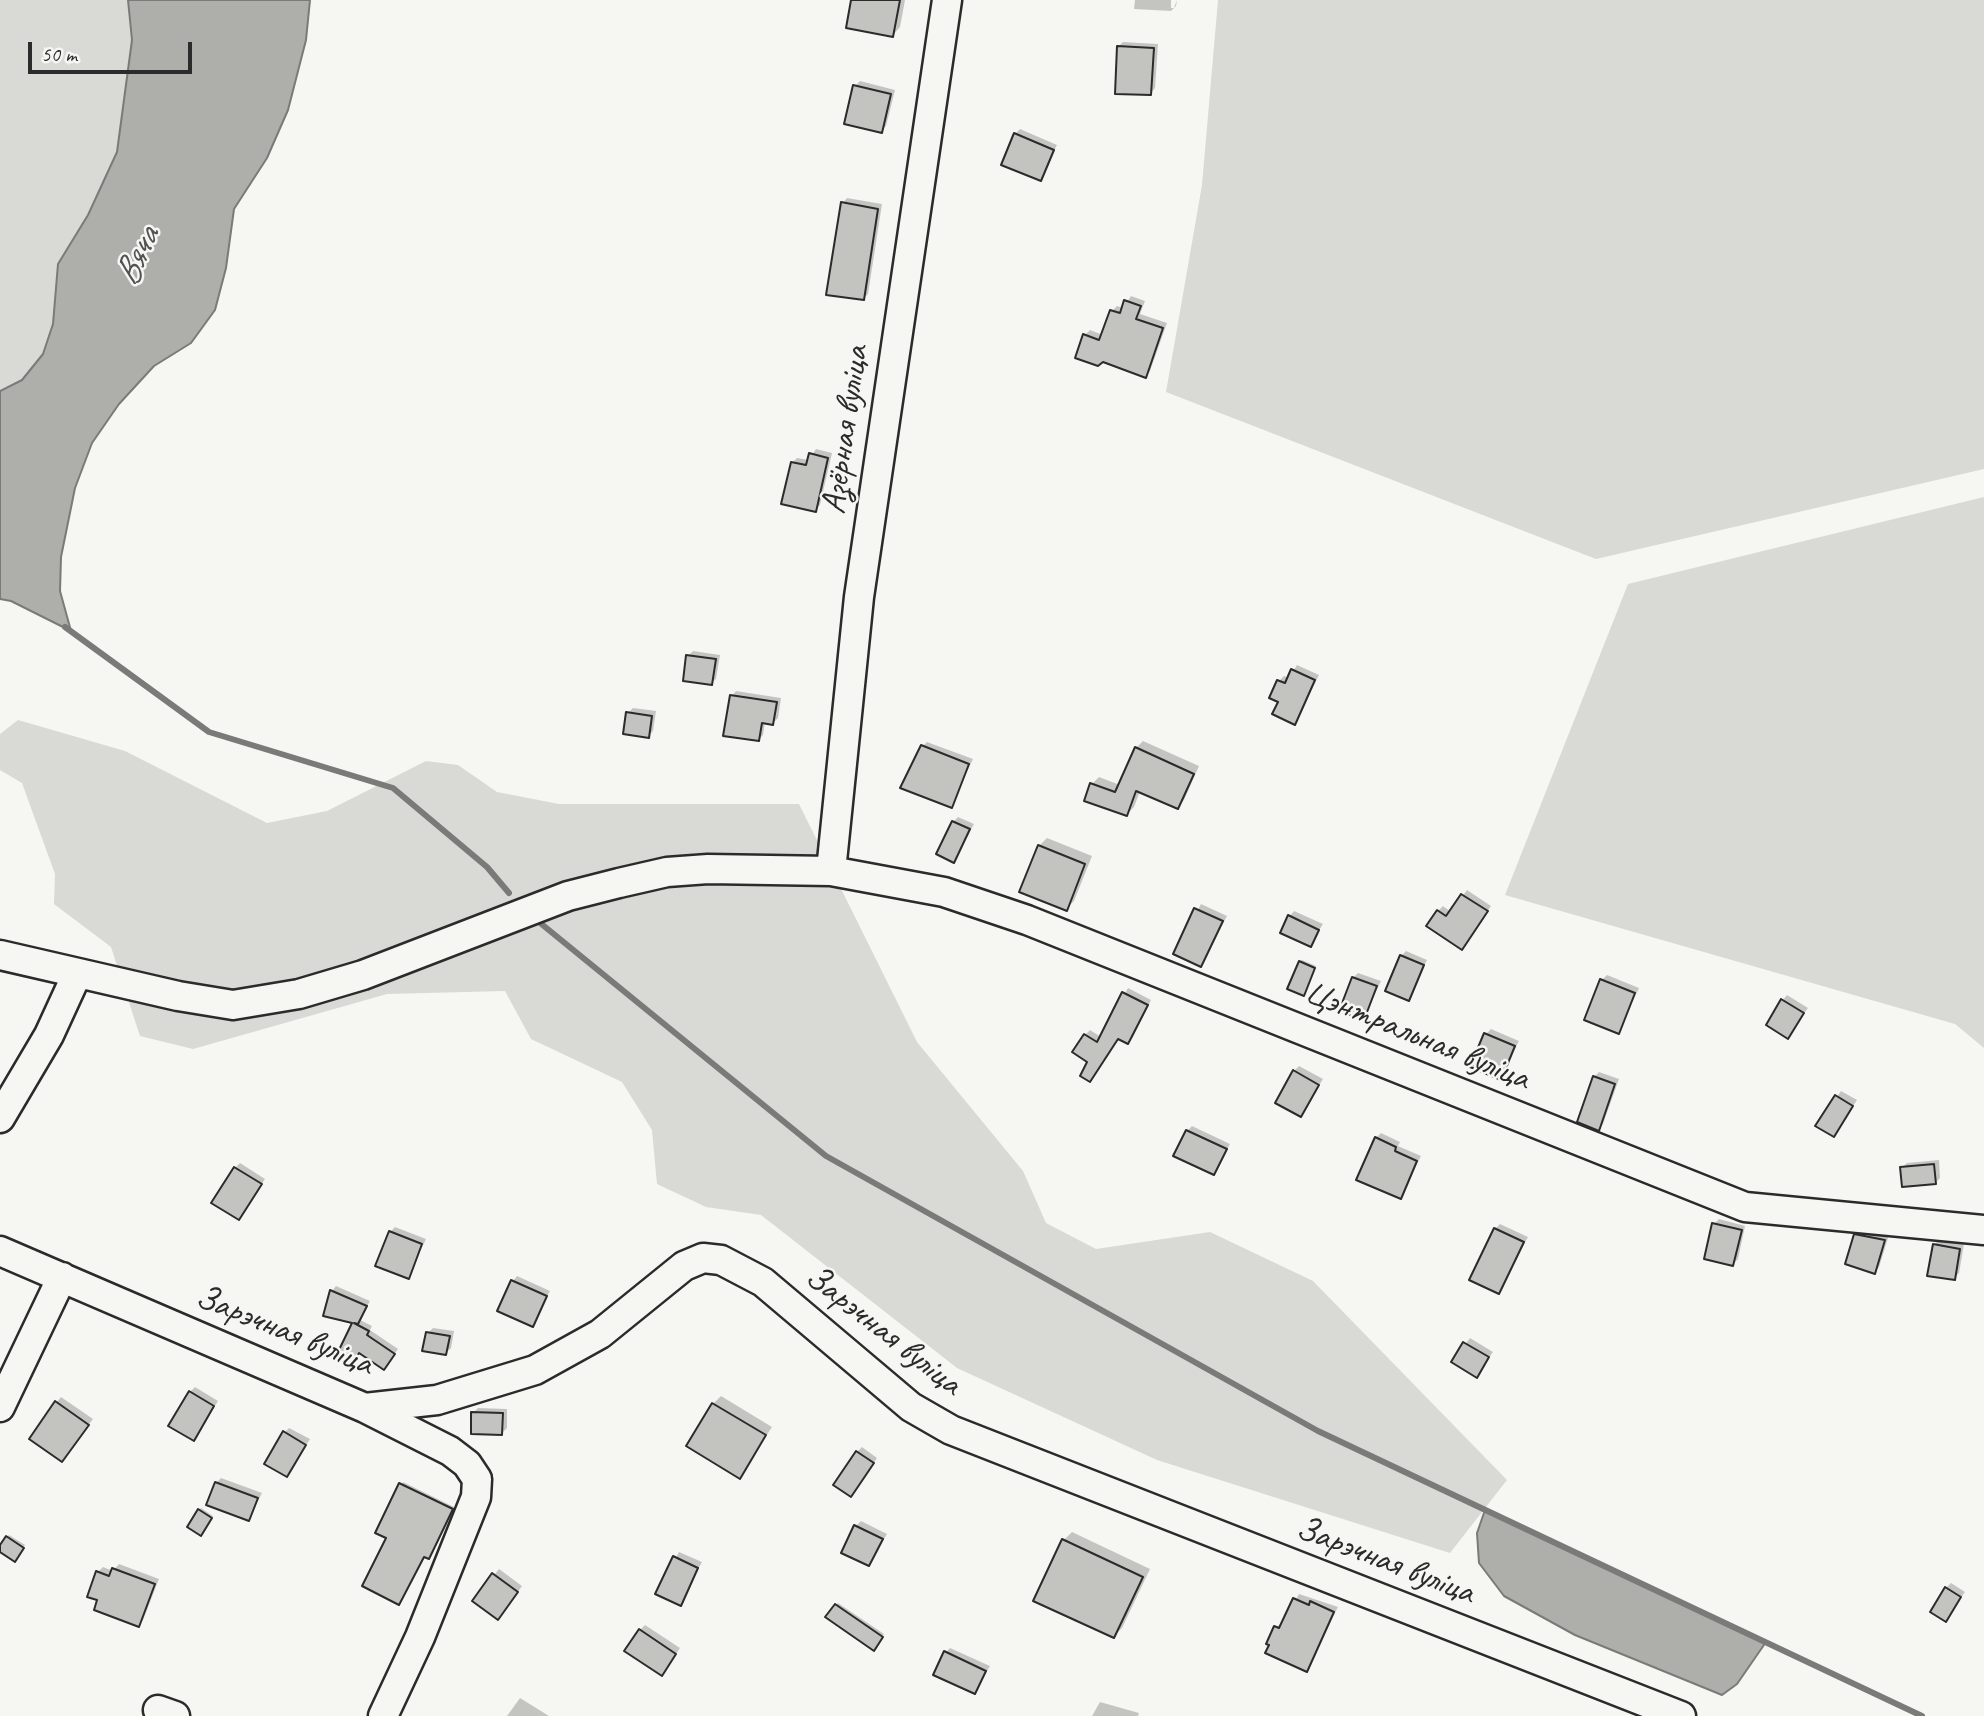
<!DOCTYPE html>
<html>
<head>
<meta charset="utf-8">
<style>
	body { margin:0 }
	#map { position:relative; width:1984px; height:1716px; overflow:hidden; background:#f6f6f2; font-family:Caveat,sans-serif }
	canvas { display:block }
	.scale { position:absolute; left:28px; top:42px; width:164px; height:32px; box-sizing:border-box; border:4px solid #2b2b2b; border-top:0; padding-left:9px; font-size:21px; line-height:24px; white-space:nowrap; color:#2b2b2b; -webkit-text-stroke:5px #f6f6f2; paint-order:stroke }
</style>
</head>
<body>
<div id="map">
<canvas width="1984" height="1716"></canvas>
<div class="scale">50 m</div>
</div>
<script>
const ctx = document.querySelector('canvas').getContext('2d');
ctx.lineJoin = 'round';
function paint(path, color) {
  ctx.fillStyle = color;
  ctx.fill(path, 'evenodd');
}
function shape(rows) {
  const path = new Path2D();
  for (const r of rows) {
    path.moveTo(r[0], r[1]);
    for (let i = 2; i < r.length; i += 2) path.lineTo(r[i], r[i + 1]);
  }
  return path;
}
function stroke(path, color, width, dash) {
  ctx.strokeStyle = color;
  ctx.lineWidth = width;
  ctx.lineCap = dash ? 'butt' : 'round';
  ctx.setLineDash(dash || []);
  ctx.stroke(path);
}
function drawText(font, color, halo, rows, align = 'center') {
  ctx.font = font + ' Caveat,sans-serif';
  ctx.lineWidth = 5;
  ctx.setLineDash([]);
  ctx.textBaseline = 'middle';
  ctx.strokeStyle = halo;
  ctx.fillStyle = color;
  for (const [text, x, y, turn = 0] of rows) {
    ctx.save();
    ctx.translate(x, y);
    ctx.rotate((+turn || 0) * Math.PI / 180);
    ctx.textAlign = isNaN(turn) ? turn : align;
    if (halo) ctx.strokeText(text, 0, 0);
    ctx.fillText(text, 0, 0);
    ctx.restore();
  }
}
const green = shape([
	[0,0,128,0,132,40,117,152,88,215,58,264,53,324,43,354,22,380,0,391],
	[1218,0,1984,0,1984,469,1596,559,1166,392,1202,185],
	[1984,497,1984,1048,1955,1024,1505,895,1628,584],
	[18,720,125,751,267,823,327,811,426,761,458,765,497,792,559,804,799,804,917,1042,1023,1171,1046,1223,1096,1249,1210,1232,1313,1281,1507,1480,1450,1553,1157,1460,957,1368,761,1215,706,1207,657,1184,652,1130,622,1082,531,1039,505,991,387,994,193,1049,140,1036,111,947,54,904,55,874,22,783,0,770,0,734]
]);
const water = shape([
	[128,0,310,0,306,40,288,110,267,158,234,209,226,268,215,310,191,343,154,366,119,404,92,443,75,488,61,557,60,591,71,631,11,601,0,599,0,391,22,380,43,354,53,324,58,264,88,215,117,152,132,40,128,0],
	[1485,1510,1766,1642,1737,1684,1722,1695,1575,1635,1504,1596,1479,1563,1477,1533,1485,1510]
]);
const shadow = shape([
	[853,0,905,0,900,27,893,35],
	[1135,0,1171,0,1171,8,1174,8,1177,0,1176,6,1171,11,1134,9],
	[1123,42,1158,44,1155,88,1151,93,1118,47],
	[860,81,895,90,886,126,881,131,855,86],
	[1020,129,1057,145,1040,179,1015,134],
	[847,198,882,204,868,294,863,299,843,203],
	[1131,296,1145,301,1140,314,1167,323,1150,371,1145,376,1085,335,1090,330,1103,335,1112,311,1117,306,1123,308],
	[816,449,832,453,820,505,815,510,792,463,797,458,809,460],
	[693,651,720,655,716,679,711,683,688,656],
	[1297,665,1319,675,1295,723,1280,701,1279,681,1284,676,1289,678],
	[736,691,781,698,778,718,773,723,765,722,763,735,758,740,732,696],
	[633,708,656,711,653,731,648,736,628,713],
	[1143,741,1199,766,1184,800,1177,807,1140,791,1134,807,1127,814,1092,784,1099,777,1120,785,1136,748],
	[927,742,973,759,951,806,922,747],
	[958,817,974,824,954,861,953,822],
	[1047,838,1092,856,1074,901,1066,909,1039,846],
	[1467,890,1491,906,1462,948,1438,911,1443,906,1451,912],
	[1201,904,1227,916,1201,965,1175,953],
	[1294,911,1323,924,1310,945,1290,916],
	[1406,951,1427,960,1408,999,1401,956],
	[1302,960,1316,966,1305,992,1300,962],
	[1358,973,1381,981,1364,1018,1353,978],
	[1607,975,1639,988,1619,1032,1602,980],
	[1128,988,1151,1000,1133,1037,1128,1042,1119,1037,1090,1080,1085,1035,1090,1030,1101,1037],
	[1787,995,1808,1008,1788,1036,1783,1000],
	[1491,1029,1519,1041,1500,1078,1486,1034],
	[1299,1066,1323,1079,1301,1115,1294,1071],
	[1599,1072,1619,1079,1603,1124,1598,1129,1594,1077],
	[1841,1091,1857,1100,1834,1135,1818,1125],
	[1192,1126,1230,1144,1214,1173,1187,1131],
	[1381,1133,1400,1142,1398,1146,1421,1156,1400,1197,1376,1138],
	[1939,1160,1940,1178,1935,1183,1902,1168,1907,1163],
	[240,1163,265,1179,239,1218,235,1168],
	[1719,1219,1745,1226,1738,1259,1733,1264,1714,1224],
	[1500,1224,1528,1237,1499,1292,1495,1229],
	[395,1227,426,1239,408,1277,390,1232],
	[1861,1230,1889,1235,1879,1267,1874,1272,1856,1235],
	[1939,1240,1964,1244,1959,1273,1954,1278,1934,1245],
	[517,1276,550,1291,532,1325,513,1281],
	[336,1286,370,1301,360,1320,372,1326,370,1330,398,1349,388,1363,360,1352,354,1359,340,1353,355,1322,332,1291],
	[433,1328,454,1331,451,1348,446,1353,428,1333],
	[1470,1338,1493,1352,1477,1375,1453,1361],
	[195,1387,218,1401,194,1439,190,1392],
	[721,1396,772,1427,740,1476,713,1404],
	[61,1397,93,1419,62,1460,57,1402],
	[478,1408,507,1409,507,1428,502,1433,473,1413],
	[289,1428,310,1439,287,1475,284,1433],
	[862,1447,877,1458,856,1490,857,1452],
	[221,1478,262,1493,249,1519,216,1483],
	[403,1482,454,1507,431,1555,388,1537],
	[201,1508,213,1516,203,1532,199,1510],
	[861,1521,887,1534,869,1564,856,1526],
	[1072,1532,1150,1569,1122,1628,1114,1636,1064,1540],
	[9,1535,25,1545,17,1558,0,1550],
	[679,1552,702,1562,680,1603,657,1593],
	[119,1564,159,1579,143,1620,138,1625,98,1572,103,1567,113,1571],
	[499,1569,522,1586,503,1613,475,1600],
	[1951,1583,1965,1592,1946,1620,1946,1588],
	[1299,1594,1338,1607,1306,1670,1276,1627,1283,1623],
	[838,1603,884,1634,876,1646,836,1605],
	[645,1625,680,1648,666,1669,640,1630],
	[950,1648,990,1666,975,1692,945,1653],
	[520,1698,549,1716,507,1716],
	[1100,1702,1139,1713,1138,1716,1092,1716]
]);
const stream = shape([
	[65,627,209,732,393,788,487,867,509,893],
	[539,922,826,1156,1318,1431,1922,1716]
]);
const building = shape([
	[851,0,900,0,893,37,846,28,851,0],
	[1117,46,1154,48,1151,95,1115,94,1117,46],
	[853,85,891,94,882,133,844,124,853,85],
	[1014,133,1054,150,1041,181,1001,165,1014,133],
	[841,202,878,209,864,300,826,295,841,202],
	[1124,300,1141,306,1136,319,1163,328,1146,378,1103,362,1098,366,1075,358,1083,334,1099,340,1110,310,1120,313,1124,300],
	[809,453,828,458,816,512,781,504,791,462,806,465,809,453],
	[686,655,716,659,712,685,683,681,686,655],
	[1291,669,1315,680,1295,725,1272,714,1278,702,1269,698,1277,680,1285,683,1291,669],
	[730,695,777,702,773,725,762,723,759,741,723,736,730,695],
	[626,712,652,716,649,738,623,734,626,712],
	[921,745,969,764,952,808,900,788,921,745],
	[1135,747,1194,774,1178,809,1136,791,1127,816,1084,801,1090,783,1115,792,1135,747],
	[952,821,970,829,954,863,936,854,952,821],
	[1038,845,1085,864,1067,911,1019,892,1038,845],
	[1461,894,1488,911,1462,950,1426,926,1437,910,1446,916,1461,894],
	[1194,908,1223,921,1201,967,1173,954,1194,908],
	[1288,915,1319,930,1311,947,1280,933,1288,915],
	[1400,955,1424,965,1409,1001,1385,991,1400,955],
	[1299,961,1315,968,1304,996,1287,989,1299,961],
	[1352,977,1377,986,1364,1020,1339,1011,1352,977],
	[1600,979,1635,993,1619,1034,1584,1020,1600,979],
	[1122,992,1148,1005,1128,1044,1118,1039,1090,1082,1080,1076,1087,1062,1072,1052,1084,1034,1097,1042,1122,992],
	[1781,999,1804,1013,1788,1039,1766,1025,1781,999],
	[1484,1033,1515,1046,1501,1080,1470,1067,1484,1033],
	[1293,1070,1319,1085,1301,1117,1275,1103,1293,1070],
	[1593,1076,1615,1084,1599,1131,1577,1122,1593,1076],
	[1835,1095,1853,1106,1834,1137,1815,1126,1835,1095],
	[1186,1130,1227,1149,1214,1175,1173,1156,1186,1130],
	[1375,1137,1396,1147,1395,1151,1417,1161,1401,1199,1356,1180,1375,1137],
	[1934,1164,1936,1184,1902,1187,1900,1167,1934,1164],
	[234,1167,262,1184,239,1220,211,1203,234,1167],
	[1712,1223,1742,1230,1733,1266,1704,1259,1712,1223],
	[1494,1228,1524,1242,1499,1294,1469,1280,1494,1228],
	[389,1231,422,1244,409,1279,375,1266,389,1231],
	[1854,1234,1885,1240,1875,1274,1845,1264,1854,1234],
	[1933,1244,1960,1249,1955,1280,1927,1276,1933,1244],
	[511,1280,547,1296,533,1327,497,1311,511,1280],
	[330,1290,367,1306,358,1324,354,1323,369,1331,367,1335,395,1354,384,1370,359,1353,354,1362,337,1354,352,1323,323,1316,330,1290],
	[426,1332,450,1336,446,1355,422,1351,426,1332],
	[1463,1342,1489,1357,1477,1378,1451,1362,1463,1342],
	[189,1391,214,1406,194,1441,168,1426,189,1391],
	[55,1401,89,1425,62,1462,29,1439,55,1401],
	[712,1403,766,1435,740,1479,686,1446,712,1403],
	[471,1412,503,1413,502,1435,471,1434,471,1412],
	[283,1431,306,1445,287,1477,264,1464,283,1431],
	[856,1451,874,1463,851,1497,833,1485,856,1451],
	[215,1482,258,1498,249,1521,206,1505,215,1482],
	[399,1483,453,1509,429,1559,424,1557,399,1605,362,1586,386,1538,375,1533,399,1483],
	[198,1509,212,1518,201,1536,187,1527,198,1509],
	[854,1525,883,1539,869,1566,841,1553,854,1525],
	[6,1536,24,1548,15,1562,0,1552,0,1545,6,1536],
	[1062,1539,1143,1577,1114,1638,1033,1601,1062,1539],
	[673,1556,698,1568,681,1606,655,1594,673,1556],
	[112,1568,155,1584,139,1627,94,1610,97,1600,87,1597,96,1571,109,1576,112,1568],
	[492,1573,518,1592,498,1620,472,1601,492,1573],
	[1945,1587,1961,1597,1946,1622,1930,1612,1945,1587],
	[1293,1598,1309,1605,1310,1601,1334,1612,1307,1672,1265,1653,1269,1645,1266,1644,1274,1626,1279,1628,1293,1598],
	[835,1604,883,1637,874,1651,825,1617,835,1604],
	[639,1629,676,1654,662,1676,624,1651,639,1629],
	[944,1651,986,1671,975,1694,933,1675,944,1651]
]);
const minor = shape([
	[831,871,859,597,947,0],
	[0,955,178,996,233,1005,299,994,363,975,568,896,619,883,667,872,708,869,831,871,944,892,1027,920,1745,1207,1984,1230],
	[0,1118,49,1035,77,974],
	[0,1251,365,1408,437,1400,535,1370,600,1334,684,1266,703,1258,721,1260,763,1282,911,1407,951,1430,1681,1716],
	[0,1407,62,1277],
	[365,1408,450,1451,467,1464,477,1479,476,1497,420,1637,383,1716],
	[158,1710,175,1716]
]);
const streetNames = [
	["Азёрная вуліца",846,430,-82],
	["Цэнтральная вуліца",1417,1036,22],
	["Зарэчная вуліца",284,1331,22],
	["Зарэчная вуліца",883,1331,38],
	["Зарэчная вуліца",1385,1561,21]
];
const waterNames = [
	["Вяча",138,257,-65]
];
paint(green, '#d9d9d5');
paint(water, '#aeaeab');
stroke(water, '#7a7a78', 2);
paint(shadow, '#0003');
stroke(stream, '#7a7a78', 6);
paint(building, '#c3c3c0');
stroke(building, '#2b2b2b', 2);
stroke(minor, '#2b2b2b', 33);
stroke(minor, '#f6f6f2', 28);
drawText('35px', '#2b2b2b', '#f6f6f2', streetNames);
drawText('italic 37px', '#525251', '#f6f6f2', waterNames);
</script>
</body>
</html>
